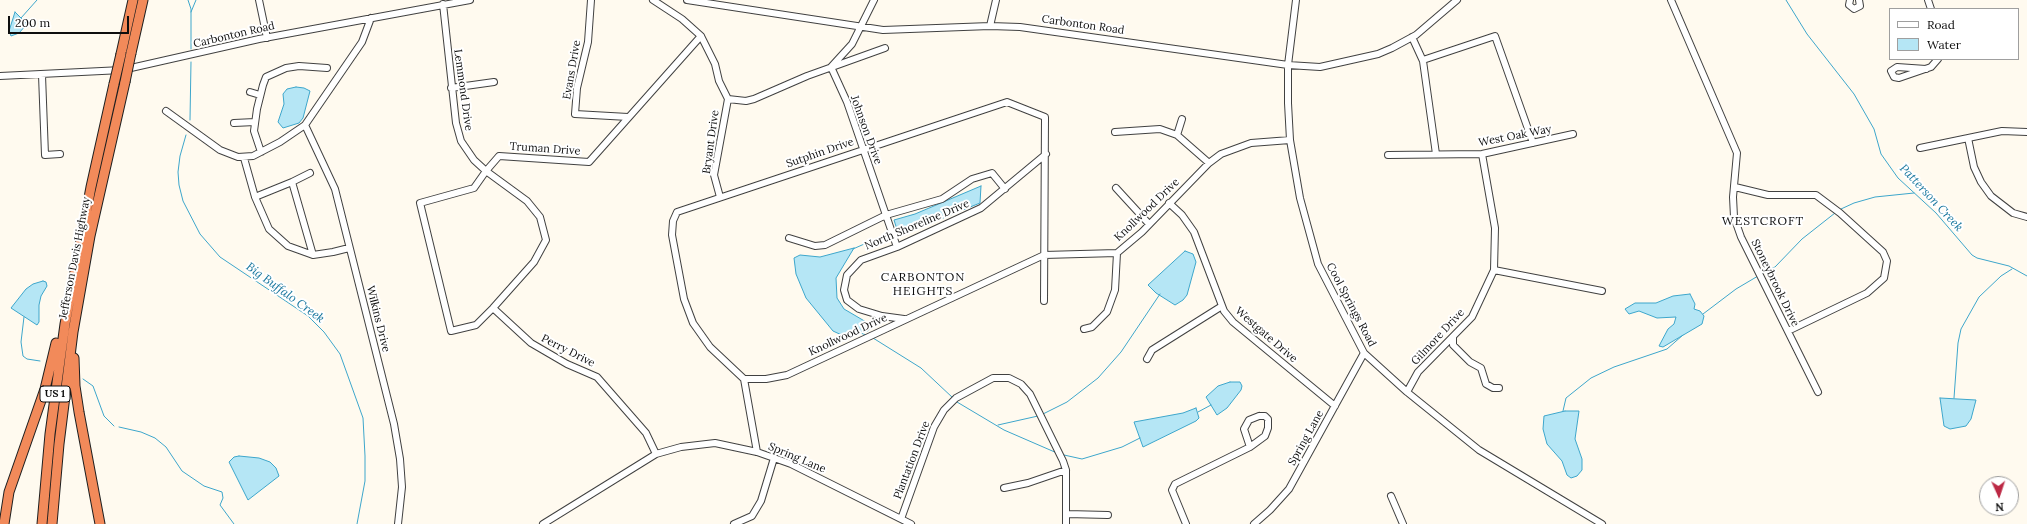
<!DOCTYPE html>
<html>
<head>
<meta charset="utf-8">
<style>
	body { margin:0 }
	#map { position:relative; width:2027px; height:524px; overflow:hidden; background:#fffaef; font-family:Lora,serif }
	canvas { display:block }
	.legend { position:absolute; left:1889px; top:8px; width:130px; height:52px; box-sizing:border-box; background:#fff; border:1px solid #9f9f9f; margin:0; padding:5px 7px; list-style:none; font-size:12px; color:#0e0e0e }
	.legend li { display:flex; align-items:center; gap:8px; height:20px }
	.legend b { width:20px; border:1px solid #9f9f9f }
	.north { position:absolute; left:1979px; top:476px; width:40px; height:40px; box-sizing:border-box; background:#fff; border:1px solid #9f9f9f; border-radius:50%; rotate:177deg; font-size:11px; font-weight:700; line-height:16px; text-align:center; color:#0e0e0e }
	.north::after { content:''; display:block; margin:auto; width:14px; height:18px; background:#bc2844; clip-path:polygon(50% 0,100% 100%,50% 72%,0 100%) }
	.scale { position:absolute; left:8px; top:16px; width:121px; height:18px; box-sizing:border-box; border:2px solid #0e0e0e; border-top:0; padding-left:5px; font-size:12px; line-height:14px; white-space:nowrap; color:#0e0e0e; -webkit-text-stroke:3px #fff; paint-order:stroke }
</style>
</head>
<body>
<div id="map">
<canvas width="2027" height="524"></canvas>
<ul class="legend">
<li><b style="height:5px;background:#fff"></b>Road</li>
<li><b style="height:11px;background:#b5e6f5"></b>Water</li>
</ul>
<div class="north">N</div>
<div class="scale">200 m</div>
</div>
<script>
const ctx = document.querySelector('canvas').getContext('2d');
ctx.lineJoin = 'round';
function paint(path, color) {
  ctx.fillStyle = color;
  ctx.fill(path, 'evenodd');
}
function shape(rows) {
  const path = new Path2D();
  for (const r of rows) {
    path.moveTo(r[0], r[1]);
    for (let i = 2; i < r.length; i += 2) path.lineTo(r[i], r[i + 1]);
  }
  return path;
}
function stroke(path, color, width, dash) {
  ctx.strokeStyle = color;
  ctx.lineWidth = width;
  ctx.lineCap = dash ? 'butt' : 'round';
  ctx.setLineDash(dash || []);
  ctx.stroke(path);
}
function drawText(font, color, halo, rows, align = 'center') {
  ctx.font = font + ' Lora,serif';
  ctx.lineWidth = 4;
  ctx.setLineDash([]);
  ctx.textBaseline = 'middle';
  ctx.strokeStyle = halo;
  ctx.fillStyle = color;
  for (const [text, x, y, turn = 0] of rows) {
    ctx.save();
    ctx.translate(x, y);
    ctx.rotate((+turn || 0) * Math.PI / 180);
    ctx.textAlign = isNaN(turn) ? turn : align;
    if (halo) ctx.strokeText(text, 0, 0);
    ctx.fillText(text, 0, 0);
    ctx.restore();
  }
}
const water = shape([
	[15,12,27,24,19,33,11,36,9,31,15,12],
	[296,87,304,88,310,91,303,118,299,123,283,128,278,122,284,104,283,94,287,89,296,87],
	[981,186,980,203,899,236,894,220,915,214,981,186],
	[854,248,836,278,837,298,844,309,873,326,868,331,858,332,853,336,846,337,833,331,806,298,796,274,794,258,800,255,820,257,854,248],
	[1185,251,1193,254,1196,262,1187,295,1183,300,1175,305,1156,293,1148,285,1185,251],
	[43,281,46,282,47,286,41,296,39,305,39,322,37,325,11,308,26,289,33,284,43,281],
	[1690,294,1695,304,1694,309,1700,311,1704,316,1702,324,1663,347,1659,346,1668,329,1674,324,1676,317,1657,318,1639,311,1629,314,1625,309,1635,303,1656,303,1673,296,1690,294],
	[1230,382,1240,382,1242,386,1241,390,1227,408,1217,415,1206,397,1218,386,1230,382],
	[1940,398,1976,400,1971,419,1966,426,1950,429,1944,426,1940,398],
	[1196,408,1199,418,1196,421,1143,447,1134,422,1183,413,1196,408],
	[1565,411,1579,411,1575,439,1582,459,1582,470,1577,476,1571,478,1567,475,1562,461,1547,444,1543,429,1544,416,1565,411],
	[239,456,259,458,270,462,276,468,279,476,248,500,229,462,234,457,239,456]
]);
const stream = shape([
	[188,0,191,9,191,49],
	[1786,0,1807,34,1854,94,1874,129,1881,154,1898,178,1936,213,1972,255,1977,258,2009,266,2027,276],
	[191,12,196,0],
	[21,18,37,0],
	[190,120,191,62],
	[186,135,180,156,178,172,179,185,183,201,200,234,220,257,308,316,324,332,340,354,363,418,365,456,365,481,357,524],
	[1841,209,1854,203,1875,197,1914,193],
	[853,249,889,233],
	[1763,273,1775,267,1802,239,1835,213],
	[1703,314,1736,289,1758,276],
	[24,317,21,342,23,356,27,359,40,361],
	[858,332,866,335],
	[873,338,921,368,953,398],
	[83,379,93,386,104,416,114,426],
	[1954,398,1958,343,1961,329,1979,297,2001,276,2012,269],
	[957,402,1004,430,1057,453],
	[1563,411,1566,398,1591,378,1614,367,1667,349,1683,335],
	[1198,412,1211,405],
	[1043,414,1067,402,1098,378,1121,352,1160,294],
	[998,425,1038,416],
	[119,427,141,432,155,438,166,447,182,471,204,486,222,492,223,498,220,505,234,524],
	[1064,455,1082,459,1122,447,1140,438]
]);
const minor = shape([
	[259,0,267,38],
	[591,0,588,42,577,88,575,114,628,117],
	[653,0,682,19,701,36,715,64,719,81,728,99,714,175,720,197],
	[687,0,883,30,990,26,1020,27,1288,65,1320,67,1378,54,1392,48,1416,35,1457,0],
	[874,0,852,44,831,67,847,102,897,247],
	[1296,0,1288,65,1288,103,1290,140,1300,198,1318,264,1364,353,1407,392,1479,450,1602,524],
	[1671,0,1737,153,1733,197,1734,217,1741,237,1818,392],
	[1850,0,1849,5,1854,9,1860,6,1859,0],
	[1928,0,1931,9],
	[443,4,456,123,461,141,474,160,486,171,527,201,540,217,546,240,534,262,493,308,476,325,451,331,420,203,474,188,486,171,499,156,589,162,701,36],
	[990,26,996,0],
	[1412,37,1423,61,1436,154],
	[1423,60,1495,36,1533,143],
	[1926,69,1897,67,1891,71,1894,77,1899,78,1931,67,1938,59],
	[42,75,45,155,60,154],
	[0,76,122,70,259,39,470,0],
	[451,88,494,82],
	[250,92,260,95],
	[728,99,746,101,754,99,807,76,885,48],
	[166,111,220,150,238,157,253,156,280,142,305,125,362,42,371,18],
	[234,123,255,122],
	[305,125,335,189,394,424,400,459,402,487,398,524],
	[1115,132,1160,129,1177,135,1209,163],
	[1177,135,1182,119],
	[1968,138,1974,167,1981,182,1991,196,2013,213,2027,217],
	[1920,148,2002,131,2027,132],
	[261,152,254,131,257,109,263,85,266,77,286,68,299,66,327,68],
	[1388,155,1482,154,1573,134],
	[244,158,255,197,269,229,288,246,313,255,333,252,349,248],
	[292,182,313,255],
	[1735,187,1768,195,1816,195,1840,213,1883,252,1887,261,1884,278,1867,293,1788,331],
	[1116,188,1149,224],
	[255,197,292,182,310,173],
	[1169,203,1182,215,1194,232,1224,311,1233,322,1335,406],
	[789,238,815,246,825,245,886,215,942,199,972,179,992,173,1005,189],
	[1494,270,1602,291],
	[493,308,531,343,567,364,597,377,646,433,656,454],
	[904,319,882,316,859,309,847,300,844,290,847,275,861,260,897,247,981,208,1046,154],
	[1084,329,1092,327,1107,312,1115,290,1117,253],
	[1453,337,1453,345,1470,362,1481,368,1486,384,1493,388,1499,388],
	[1147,359,1152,350,1222,306],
	[744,379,766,379,787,375,1044,255,1117,253,1142,232,1209,163,1221,154,1251,143,1290,140],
	[1407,392,1418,372,1472,317,1494,270,1495,228,1482,154],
	[1259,416,1265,416,1268,419,1268,428,1265,436,1250,447,1244,429,1249,420,1259,416],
	[757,452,744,379,710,347,693,323,684,299,672,235,673,221,677,212,1007,102,1045,117,1044,301],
	[1004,488,1028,483,1066,470],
	[1391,496,1403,524],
	[1067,514,1108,515],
	[901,519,934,427,944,410,956,398,993,378,1009,378,1021,384,1030,394,1063,461,1066,470,1066,524],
	[543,524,656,454,681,447,715,443,757,452,791,464,911,524],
	[734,524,752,516,761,501,774,458],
	[1186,524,1172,490,1175,484,1250,447],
	[1254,524,1270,510,1289,489,1364,353]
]);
const highway = shape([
	[131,53,143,0],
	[121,54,133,0],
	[74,358,75,386,79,412,100,524],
	[4,524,9,492,45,389,56,343],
	[42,524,50,434,65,324,91,187,114,84],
	[52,524,59,444,73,332,90,236,125,82]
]);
const highwayBridge = shape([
	[125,82,131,53],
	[114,84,121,54]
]);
const shields = [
	[55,394,30]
];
const shieldNames = [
	["US 1",55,394]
];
const streetNames = [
	["Carbonton Road",1083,25,8],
	["Carbonton Road",234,35,-13],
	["Evans Drive",572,70,-80],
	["Lemmond Drive",463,90,82],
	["Johnson Drive",866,130,70],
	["West Oak Way",1515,136,-11],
	["Bryant Drive",711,142,-82],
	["Truman Drive",545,149,4],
	["Sutphin Drive",820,153,-19],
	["Knollwood Drive",1147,210,-44],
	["North Shoreline Drive",917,225,-23],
	["Jefferson Davis Highway",75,258,-79],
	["Stoneybrook Drive",1775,283,64],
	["Cool Springs Road",1351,305,62],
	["Wilkins Drive",378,319,76],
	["Knollwood Drive",848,335,-25],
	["Westgate Drive",1266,335,41],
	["Gilmore Drive",1438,337,-47],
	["Perry Drive",568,351,27],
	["Spring Lane",1306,438,-61],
	["Spring Lane",797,458,23],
	["Plantation Drive",912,460,-69]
];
const waterNames = [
	["Patterson Creek",1931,198,47],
	["Big Buffalo Creek",285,293,36]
];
const neighbourhoodNames = [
	["WESTCROFT",1763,222],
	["CARBONTON",923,278],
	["HEIGHTS",923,292]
];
paint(water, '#b5e6f5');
stroke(water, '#3da6cb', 1);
stroke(stream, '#3da6cb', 1);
stroke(minor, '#414141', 8);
stroke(highway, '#1f1f1f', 11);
stroke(minor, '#fff', 6);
stroke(highway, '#f28a5a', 9);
stroke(highwayBridge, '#1f1f1f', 11, []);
stroke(highwayBridge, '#f28a5a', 9);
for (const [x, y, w] of shields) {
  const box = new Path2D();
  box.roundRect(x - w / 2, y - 8, w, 16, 3);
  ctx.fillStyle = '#fff';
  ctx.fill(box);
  stroke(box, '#0e0e0e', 1);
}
drawText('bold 10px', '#0e0e0e', null, shieldNames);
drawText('11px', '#0e0e0e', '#fff', streetNames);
drawText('italic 12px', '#19779e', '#fff', waterNames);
ctx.letterSpacing = '1px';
drawText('12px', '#0e0e0e', '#fff', neighbourhoodNames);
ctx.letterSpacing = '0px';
</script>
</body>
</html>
